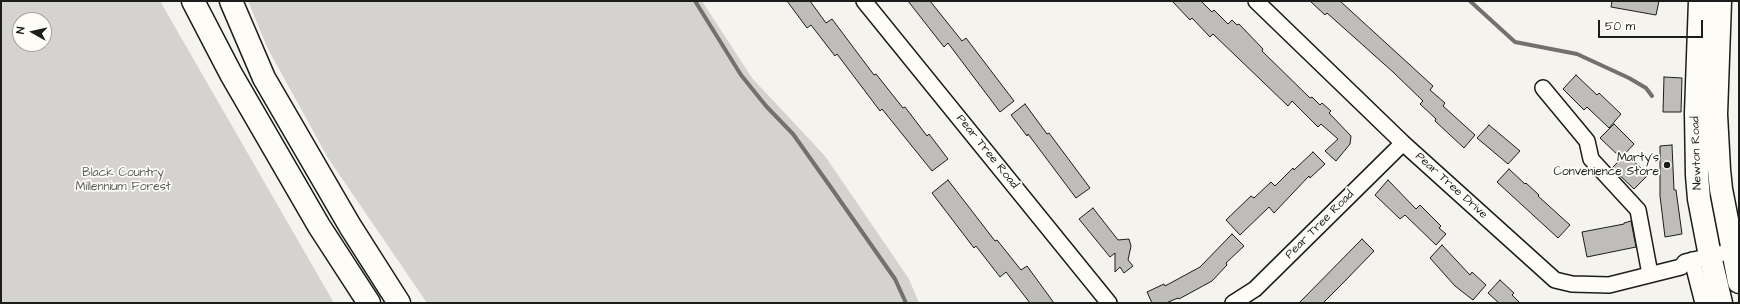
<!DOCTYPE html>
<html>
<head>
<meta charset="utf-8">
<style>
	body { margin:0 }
	#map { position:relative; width:1740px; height:304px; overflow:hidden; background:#f4f3ee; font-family:"Architects Daughter",sans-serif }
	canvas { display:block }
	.frame { position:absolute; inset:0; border:2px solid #1c1c1c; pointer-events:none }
	.north { position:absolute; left:12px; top:12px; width:40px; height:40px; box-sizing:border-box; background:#fdfcf7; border:1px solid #a3a29f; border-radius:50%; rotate:278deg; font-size:11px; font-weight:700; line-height:16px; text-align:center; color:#1c1c1c }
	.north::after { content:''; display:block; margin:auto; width:14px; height:18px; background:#1c1c1c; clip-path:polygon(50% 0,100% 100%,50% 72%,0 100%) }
	.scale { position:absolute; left:1598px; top:20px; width:105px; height:18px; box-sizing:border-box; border:2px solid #1c1c1c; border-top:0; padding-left:5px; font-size:12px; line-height:14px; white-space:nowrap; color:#1c1c1c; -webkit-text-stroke:3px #fdfcf7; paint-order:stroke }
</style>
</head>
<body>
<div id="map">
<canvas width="1740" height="304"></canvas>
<div class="frame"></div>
<div class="north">N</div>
<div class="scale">50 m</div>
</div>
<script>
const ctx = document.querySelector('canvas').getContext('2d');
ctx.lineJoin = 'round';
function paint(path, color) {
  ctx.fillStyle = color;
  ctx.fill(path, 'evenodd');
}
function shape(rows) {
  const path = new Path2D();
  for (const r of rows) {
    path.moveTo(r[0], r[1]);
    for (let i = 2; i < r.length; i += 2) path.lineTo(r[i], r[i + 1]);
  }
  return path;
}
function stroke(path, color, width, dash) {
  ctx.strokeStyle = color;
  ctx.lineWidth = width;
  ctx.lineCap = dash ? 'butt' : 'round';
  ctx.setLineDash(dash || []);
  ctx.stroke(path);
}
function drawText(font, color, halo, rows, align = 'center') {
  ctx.font = font + ' "Architects Daughter",sans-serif';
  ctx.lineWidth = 3.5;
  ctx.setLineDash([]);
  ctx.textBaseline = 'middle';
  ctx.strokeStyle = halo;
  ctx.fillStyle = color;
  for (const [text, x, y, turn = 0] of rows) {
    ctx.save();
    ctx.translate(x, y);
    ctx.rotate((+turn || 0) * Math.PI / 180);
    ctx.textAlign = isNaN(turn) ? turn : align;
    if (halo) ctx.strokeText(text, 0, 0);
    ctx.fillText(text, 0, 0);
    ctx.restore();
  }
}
const green = shape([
	[1,1,160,1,334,303,1,303],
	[20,20,44,20,44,44,20,44],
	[248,1,702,1,752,78,825,156,909,279,919,303,427,303,328,158,267,47]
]);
const stream = shape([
	[695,1,741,75,766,106,793,134,832,189,895,279,906,303],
	[1470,1,1515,42,1577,54,1629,78,1646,88,1652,96]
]);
const building = shape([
	[787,1,810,1,826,23,832,19,874,75,876,74,903,108,905,107,927,136,929,134,948,159,932,171,882,109,880,111,837,54,835,56,811,25,807,28,787,1],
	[908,1,930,1,962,41,966,38,1014,101,1000,112,948,43,944,47,908,1],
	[1172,1,1201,1,1212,12,1214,10,1228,24,1232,20,1237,25,1239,24,1263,49,1262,51,1310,98,1312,97,1320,105,1322,103,1331,111,1329,113,1351,136,1350,144,1336,161,1325,151,1338,139,1321,124,1318,127,1292,101,1288,106,1213,34,1210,37,1192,18,1190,20,1172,1],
	[1310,1,1340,1,1433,86,1430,90,1445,103,1443,106,1475,135,1464,148,1435,121,1436,119,1420,104,1423,101,1393,72,1327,13,1325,15,1310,1],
	[1612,1,1659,1,1656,15,1611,7,1612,1],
	[1576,75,1597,95,1599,93,1621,114,1609,128,1587,107,1584,110,1563,89,1576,75],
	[1664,77,1682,78,1681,112,1663,112,1664,77],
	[1025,104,1047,134,1049,133,1090,188,1076,198,1028,134,1027,136,1011,115,1025,104],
	[1614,124,1634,144,1621,158,1600,138,1614,124],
	[1489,125,1520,151,1508,164,1477,138,1489,125],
	[1672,145,1674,190,1676,190,1682,234,1665,237,1660,196,1660,146,1672,145],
	[1313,152,1325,164,1310,178,1309,176,1274,213,1269,207,1240,235,1226,220,1251,196,1254,198,1271,182,1275,186,1293,168,1294,170,1313,152],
	[1626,154,1648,175,1634,189,1612,168,1626,154],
	[1509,169,1525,184,1526,183,1539,195,1538,196,1570,225,1558,238,1497,182,1509,169],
	[948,180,995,241,997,240,1021,270,1027,266,1054,303,1030,303,1006,272,1000,277,976,246,974,248,932,193,948,180],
	[1388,180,1416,209,1420,205,1441,226,1439,228,1446,234,1436,245,1405,215,1400,219,1375,195,1388,180],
	[1093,208,1118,240,1129,239,1131,246,1128,260,1133,266,1124,273,1120,267,1115,272,1115,253,1110,257,1079,219,1093,208],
	[1631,221,1636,247,1587,257,1582,232,1624,224,1624,223,1631,221],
	[1232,234,1244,246,1226,263,1227,265,1212,281,1179,299,1178,298,1166,303,1152,303,1147,292,1164,284,1165,286,1200,267,1232,234],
	[1362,239,1374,251,1342,284,1323,303,1299,303,1362,239],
	[1442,245,1470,275,1472,272,1486,285,1473,300,1455,286,1430,258,1442,245],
	[1500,280,1514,293,1512,295,1520,303,1499,303,1488,293,1500,280]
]);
const minor = shape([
	[864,1,1109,303],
	[1256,1,1403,143,1555,280,1572,284,1609,285,1681,267,1685,262,1732,251],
	[1543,88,1587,141,1591,159,1638,210,1650,274],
	[1692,260,1703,303],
	[1233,303,1255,289,1403,143]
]);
const highway = shape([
	[193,1,231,74,319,226,369,303],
	[231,1,264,78,350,226,399,303],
	[1700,1,1696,113,1697,175,1699,199,1710,256,1721,303],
	[1720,1,1716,114,1719,170,1721,189,1739,282]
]);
const markers = [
	[1667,165,4,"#1c1c1c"]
];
const streetNames = [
	["Pear Tree Road",987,152,51],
	["Newton Road",1697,153,-92],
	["Pear Tree Drive",1451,186,42],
	["Pear Tree Road",1320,225,-45]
];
const poiNames = [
	["Marty's",1659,158],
	["Convenience Store",1659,172]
];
const parkNames = [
	["Black Country",123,173],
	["Millennium Forest",123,187]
];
paint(green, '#d4d3cf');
stroke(stream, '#72716f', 4);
paint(building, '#bebdba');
stroke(building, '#1c1c1c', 1);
stroke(minor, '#1c1c1c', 18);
stroke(highway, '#1c1c1c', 25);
stroke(minor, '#fdfcf7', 15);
stroke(highway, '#fdfcf7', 22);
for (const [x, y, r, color] of markers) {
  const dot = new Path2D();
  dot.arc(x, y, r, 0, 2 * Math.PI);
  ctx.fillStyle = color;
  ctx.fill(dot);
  stroke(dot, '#fdfcf7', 1.5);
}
drawText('12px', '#1c1c1c', '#fdfcf7', streetNames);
drawText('12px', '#1c1c1c', '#fdfcf7', poiNames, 'right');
drawText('12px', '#5c5c5b', '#fdfcf7', parkNames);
</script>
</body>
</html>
